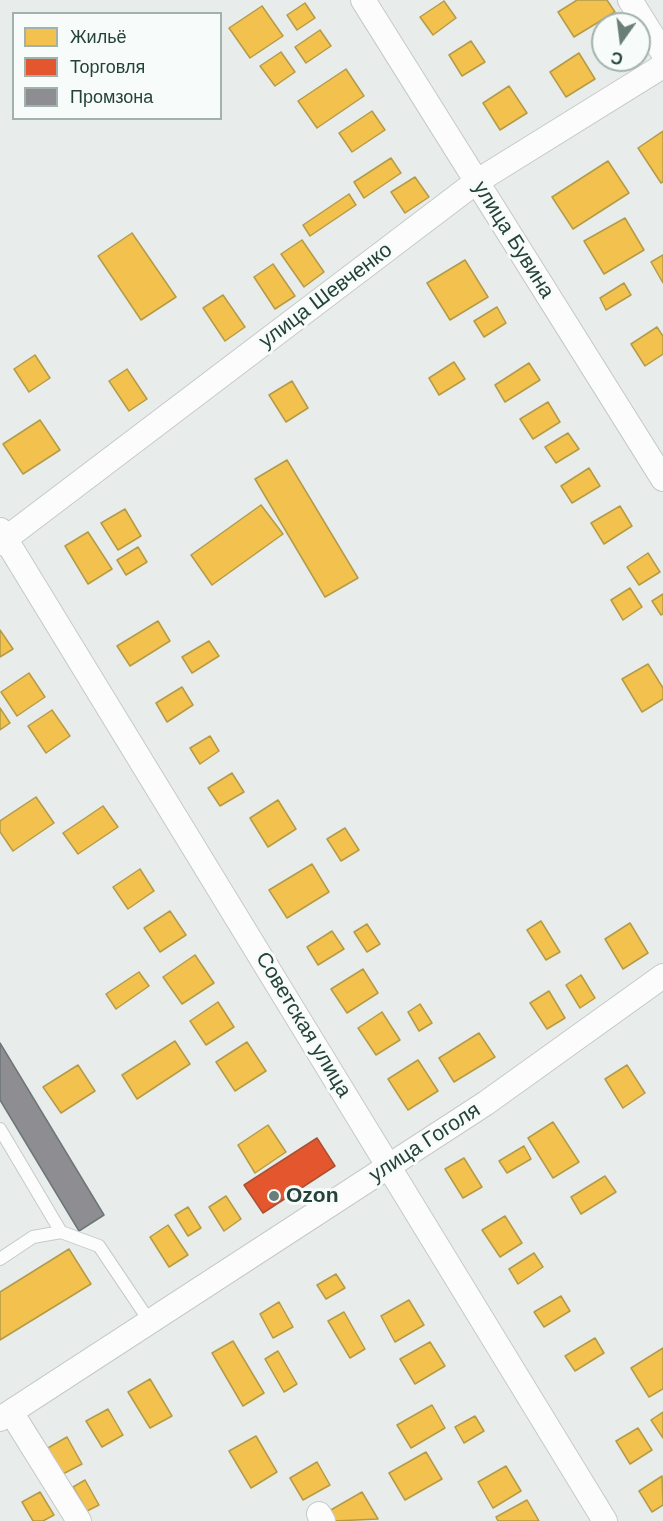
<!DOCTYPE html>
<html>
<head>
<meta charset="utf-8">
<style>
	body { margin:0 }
	#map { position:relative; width:663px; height:1521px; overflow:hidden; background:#e8edeb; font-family:Helvetica,sans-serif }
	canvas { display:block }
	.legend { position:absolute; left:12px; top:12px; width:210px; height:108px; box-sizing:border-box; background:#f7fbf9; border:2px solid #a3b1ad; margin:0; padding:8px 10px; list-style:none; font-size:18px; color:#24423a }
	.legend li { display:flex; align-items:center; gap:12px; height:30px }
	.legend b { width:30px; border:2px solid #a3b1ad }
	.north { position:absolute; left:591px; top:12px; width:60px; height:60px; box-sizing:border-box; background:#f7fbf9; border:2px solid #a3b1ad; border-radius:50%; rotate:194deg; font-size:16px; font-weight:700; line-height:24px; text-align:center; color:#24423a }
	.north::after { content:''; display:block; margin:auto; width:21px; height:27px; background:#697e78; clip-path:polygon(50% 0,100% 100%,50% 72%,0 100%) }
</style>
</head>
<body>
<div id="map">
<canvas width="663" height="1521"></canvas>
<ul class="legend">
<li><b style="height:16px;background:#f2c14e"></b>Жильё</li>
<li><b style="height:16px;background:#e4572e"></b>Торговля</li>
<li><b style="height:16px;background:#8d8d92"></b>Промзона</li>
</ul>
<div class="north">С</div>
</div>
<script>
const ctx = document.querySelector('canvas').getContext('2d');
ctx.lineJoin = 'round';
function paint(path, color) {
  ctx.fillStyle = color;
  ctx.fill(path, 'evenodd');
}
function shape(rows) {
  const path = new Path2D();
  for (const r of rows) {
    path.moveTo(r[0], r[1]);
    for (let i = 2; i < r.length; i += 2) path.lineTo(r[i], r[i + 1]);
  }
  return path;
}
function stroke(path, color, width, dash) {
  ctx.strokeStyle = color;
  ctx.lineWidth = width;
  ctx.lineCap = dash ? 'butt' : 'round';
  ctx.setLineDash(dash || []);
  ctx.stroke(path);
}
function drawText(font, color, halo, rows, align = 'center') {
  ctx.font = font + ' Helvetica,sans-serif';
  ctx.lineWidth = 6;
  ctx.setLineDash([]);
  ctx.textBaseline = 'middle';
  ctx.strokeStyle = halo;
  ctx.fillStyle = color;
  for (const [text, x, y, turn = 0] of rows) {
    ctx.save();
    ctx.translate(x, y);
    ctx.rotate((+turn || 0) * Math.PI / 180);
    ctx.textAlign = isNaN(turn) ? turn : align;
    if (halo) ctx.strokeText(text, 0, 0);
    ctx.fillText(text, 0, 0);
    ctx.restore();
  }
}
const homes = shape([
	[577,0,607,0,615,12,574,37,558,12,577,0],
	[444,1,456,18,433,35,420,17,444,1],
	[305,3,315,18,297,30,287,15,305,3],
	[262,6,283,36,250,58,229,28,262,6],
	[320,30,331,46,306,63,295,47,320,30],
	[471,41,485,62,462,76,449,55,471,41],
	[281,52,295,72,275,86,260,66,281,52],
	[579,53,595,79,566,97,550,72,579,53],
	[346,69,364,96,317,128,298,101,346,69],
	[509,86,527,113,500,130,483,103,509,86],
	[372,111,385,130,352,152,339,133,372,111],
	[663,131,663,182,661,183,638,148,663,131],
	[391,158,401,173,364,198,354,182,391,158],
	[608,161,629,193,573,229,552,197,608,161],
	[415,177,429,197,405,213,391,192,415,177],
	[349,194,356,205,310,236,303,225,349,194],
	[625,218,644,250,604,274,584,241,625,218],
	[132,233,176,297,141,320,98,256,132,233],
	[302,240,324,272,304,287,281,254,302,240],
	[663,255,663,283,651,262,663,255],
	[465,260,488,297,450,320,427,283,465,260],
	[273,264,295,296,275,309,254,277,273,264],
	[624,283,631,295,606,310,600,298,624,283],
	[223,295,245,327,225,341,203,308,223,295],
	[497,307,506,323,484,337,474,321,497,307],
	[657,327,663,336,663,354,645,366,631,344,657,327],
	[35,355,50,378,29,392,14,369,35,355],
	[454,362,465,379,439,395,429,378,454,362],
	[529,363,540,380,505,402,495,385,529,363],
	[127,369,147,399,129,411,109,381,127,369],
	[292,381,308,408,286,422,269,395,292,381],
	[548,402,560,422,533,439,520,419,548,402],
	[40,420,60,450,23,474,3,444,40,420],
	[568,433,579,449,556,463,545,447,568,433],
	[287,460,358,578,325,597,255,479,287,460],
	[589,468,600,486,572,503,561,486,589,468],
	[261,505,283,534,212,585,191,555,261,505],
	[620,506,632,526,604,544,591,523,620,506],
	[125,509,141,536,118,550,101,523,125,509],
	[88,532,112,569,88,584,65,546,88,532],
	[138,547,147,562,126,575,117,560,138,547],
	[648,553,660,572,639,585,627,567,648,553],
	[630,588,642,607,623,620,611,600,630,588],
	[663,594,663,614,661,615,652,601,663,594],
	[158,621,170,641,130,666,117,646,158,621],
	[0,630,13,649,0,657,0,630],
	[209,641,219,656,192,673,182,657,209,641],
	[648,664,663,688,663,699,642,712,622,679,648,664],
	[29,673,45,697,17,716,1,692,29,673],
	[182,687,193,705,167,722,156,703,182,687],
	[0,708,10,723,0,730,0,708],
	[52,710,70,736,46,753,28,726,52,710],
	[210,736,219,751,200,764,190,748,210,736],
	[232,773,244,792,220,806,208,788,232,773],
	[36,797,54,823,13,851,0,832,0,821,36,797],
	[278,800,296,829,268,847,250,818,278,800],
	[103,806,118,827,78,854,63,833,103,806],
	[345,828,359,850,341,861,327,839,345,828],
	[312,864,329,892,287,918,269,890,312,864],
	[140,869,154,891,128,909,113,887,140,869],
	[170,911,186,935,160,952,144,928,170,911],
	[541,921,560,952,546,960,527,930,541,921],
	[630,923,648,953,623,969,605,939,630,923],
	[367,924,380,944,367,952,354,932,367,924],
	[332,931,344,949,318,965,307,947,332,931],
	[195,955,214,983,182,1004,163,977,195,955],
	[363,969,378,993,347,1013,331,989,363,969],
	[139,972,149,986,116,1009,106,994,139,972],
	[581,975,595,998,580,1008,566,985,581,975],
	[549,991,565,1018,547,1029,530,1003,549,991],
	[218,1002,234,1027,206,1045,190,1021,218,1002],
	[420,1004,432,1023,419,1031,408,1012,420,1004],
	[382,1012,400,1040,376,1055,358,1028,382,1012],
	[479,1033,495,1057,454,1082,439,1058,479,1033],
	[175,1041,190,1064,137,1099,122,1075,175,1041],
	[247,1042,266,1071,235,1091,216,1062,247,1042],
	[418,1060,438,1091,408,1110,388,1079,418,1060],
	[78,1065,95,1091,61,1113,43,1087,78,1065],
	[627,1065,645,1093,623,1108,605,1079,627,1065],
	[553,1122,579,1162,553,1178,528,1138,553,1122],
	[268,1125,286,1152,255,1173,238,1145,268,1125],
	[524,1146,531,1159,507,1173,499,1161,524,1146],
	[464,1158,482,1187,463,1198,445,1169,464,1158],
	[605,1176,616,1192,581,1214,571,1197,605,1176],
	[226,1196,241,1219,224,1231,209,1207,226,1196],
	[188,1207,201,1228,188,1236,175,1215,188,1207],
	[505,1216,522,1243,500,1257,482,1230,505,1216],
	[168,1225,188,1255,169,1267,150,1237,168,1225],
	[69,1249,91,1284,0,1340,0,1292,69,1249],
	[534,1253,543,1267,518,1284,509,1269,534,1253],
	[336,1274,345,1288,326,1299,317,1285,336,1274],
	[561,1296,570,1311,544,1327,534,1312,561,1296],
	[409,1300,424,1325,395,1342,381,1316,409,1300],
	[279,1302,293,1327,273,1338,260,1314,279,1302],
	[344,1312,365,1349,350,1358,328,1321,344,1312],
	[595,1338,604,1353,575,1371,565,1356,595,1338],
	[233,1341,264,1393,243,1406,212,1353,233,1341],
	[430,1342,445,1366,415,1384,400,1359,430,1342],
	[663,1348,663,1389,649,1397,631,1368,663,1348],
	[278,1351,297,1384,284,1392,265,1359,278,1351],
	[150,1379,172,1416,150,1428,128,1392,150,1379],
	[432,1405,445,1428,411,1448,397,1425,432,1405],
	[108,1409,123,1435,102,1447,86,1421,108,1409],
	[663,1412,663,1438,651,1420,663,1412],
	[475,1416,484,1431,464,1443,455,1427,475,1416],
	[638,1428,652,1450,630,1464,616,1441,638,1428],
	[256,1436,277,1472,251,1488,229,1451,256,1436],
	[67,1437,82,1464,61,1475,46,1449,67,1437],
	[426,1452,442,1479,405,1500,389,1473,426,1452],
	[317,1462,330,1485,303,1500,290,1478,317,1462],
	[506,1466,521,1491,493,1508,478,1482,506,1466],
	[662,1476,663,1505,652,1512,639,1491,662,1476],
	[85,1480,99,1505,87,1511,73,1487,85,1480],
	[40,1492,54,1515,43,1521,33,1521,22,1502,40,1492],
	[362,1492,378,1519,334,1521,329,1511,362,1492],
	[527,1500,539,1521,498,1521,496,1517,527,1500]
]);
const shops = shape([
	[317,1138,335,1166,263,1213,244,1185,317,1138]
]);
const industry = shape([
	[0,1043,104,1215,79,1231,0,1100,0,1043]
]);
const service = shape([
	[0,1129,61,1232],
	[0,1259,33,1237,61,1232,99,1246,150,1322]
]);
const minor = shape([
	[363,0,663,479],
	[630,0,663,53],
	[0,530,605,1521],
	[0,543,476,182,663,66],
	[11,1412,79,1521],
	[0,1419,486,1103,663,976],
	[319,1514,323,1521]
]);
const markers = [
	[274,1196,6,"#697e78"]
];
const streetNames = [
	["улица Бувина",513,240,58],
	["улица Шевченко",326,296,-37],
	["Советская улица",303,1025,59],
	["улица Гоголя",425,1143,-33]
];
const poiNames = [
	["Ozon",286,1196]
];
paint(homes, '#f2c14e');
stroke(homes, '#b49b48', 1.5);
paint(shops, '#e4572e');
stroke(shops, '#aa5132', 1.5);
paint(industry, '#8d8d92');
stroke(industry, '#6e7678', 1.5);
stroke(service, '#c5cac8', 14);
stroke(minor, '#c5cac8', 26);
stroke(service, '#fcfcfc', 12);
stroke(minor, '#fcfcfc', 24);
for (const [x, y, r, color] of markers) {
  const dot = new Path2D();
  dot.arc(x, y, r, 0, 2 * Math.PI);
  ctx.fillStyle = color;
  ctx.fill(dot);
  stroke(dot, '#f7fbf9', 2);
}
drawText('21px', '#24423a', '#f7fbf9', streetNames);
drawText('bold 21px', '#24423a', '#f7fbf9', poiNames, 'left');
</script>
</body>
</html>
